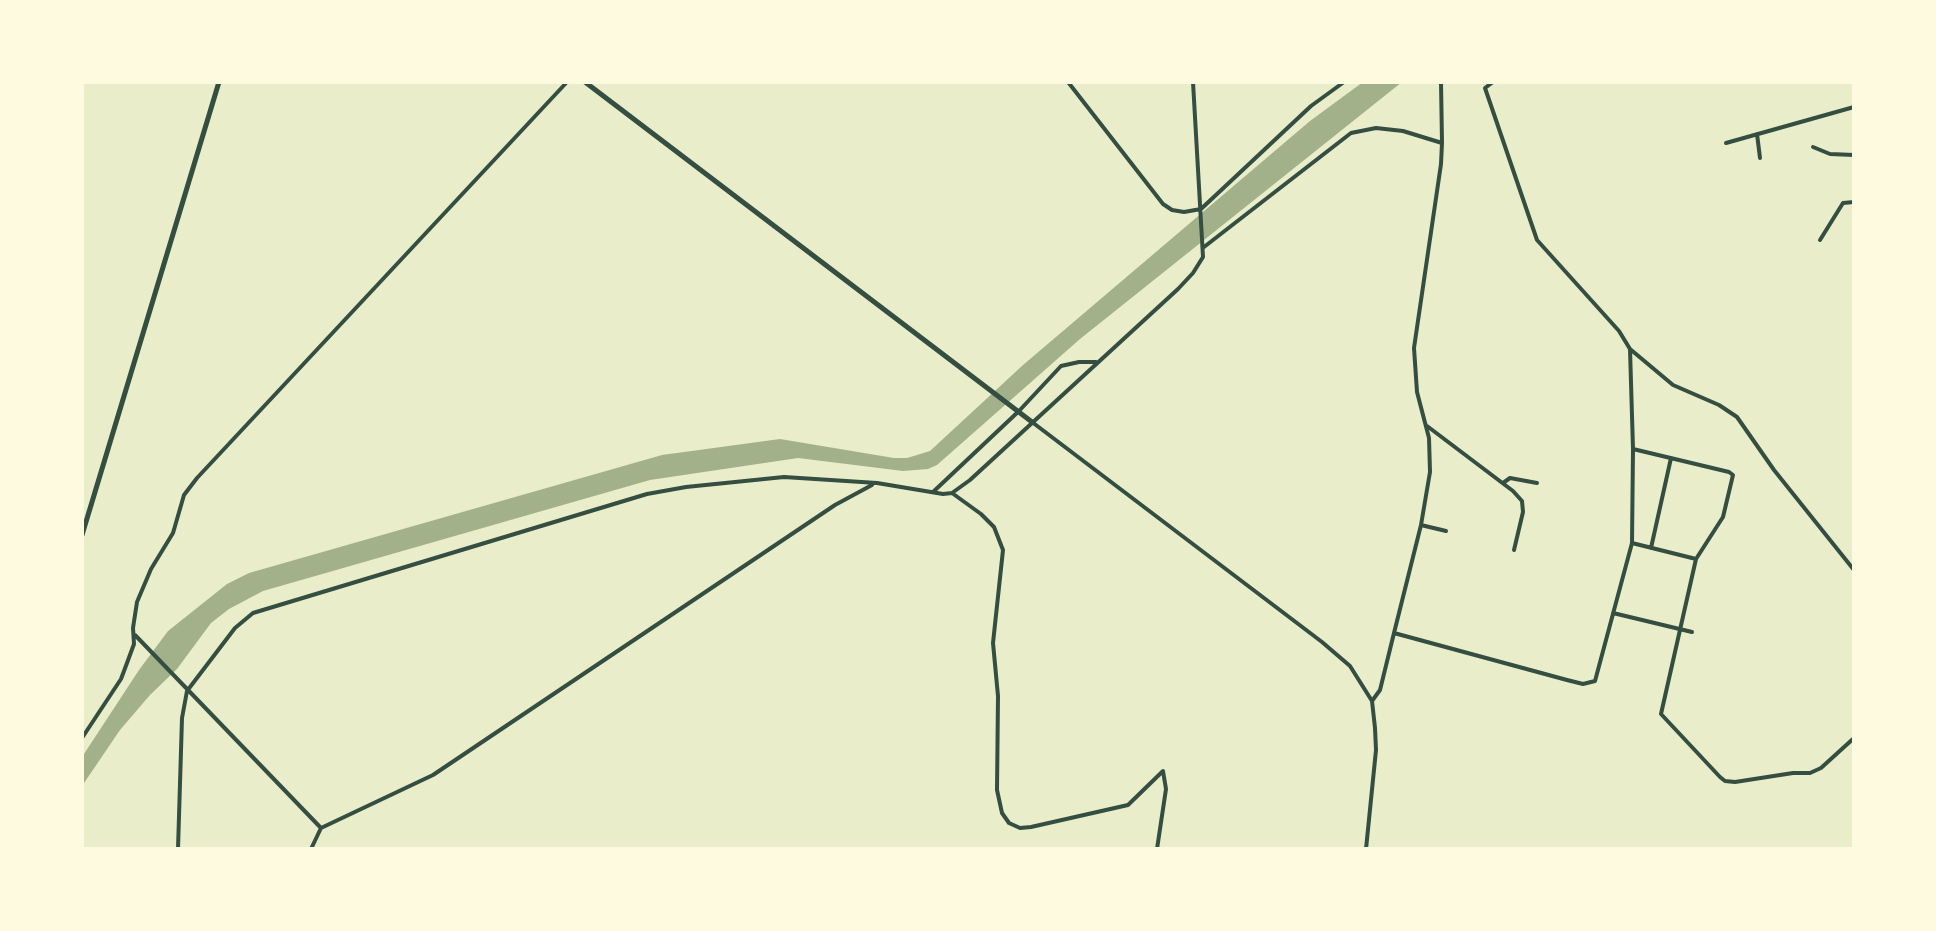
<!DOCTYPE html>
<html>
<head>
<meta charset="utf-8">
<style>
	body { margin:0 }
	#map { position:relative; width:1936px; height:931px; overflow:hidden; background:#e9edc9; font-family:"Alegreya Sans",sans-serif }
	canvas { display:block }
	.frame { position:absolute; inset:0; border:84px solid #fefae0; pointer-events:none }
</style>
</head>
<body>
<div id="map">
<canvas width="1936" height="931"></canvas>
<div class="frame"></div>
</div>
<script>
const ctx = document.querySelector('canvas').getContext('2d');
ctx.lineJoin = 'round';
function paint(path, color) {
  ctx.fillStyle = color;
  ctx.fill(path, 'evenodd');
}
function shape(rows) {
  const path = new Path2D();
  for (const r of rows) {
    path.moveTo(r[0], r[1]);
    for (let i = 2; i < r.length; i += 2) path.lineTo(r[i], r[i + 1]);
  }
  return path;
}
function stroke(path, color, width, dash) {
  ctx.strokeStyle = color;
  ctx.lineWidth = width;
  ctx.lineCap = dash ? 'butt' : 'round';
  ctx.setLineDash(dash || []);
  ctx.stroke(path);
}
const water = shape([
	[1363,82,1402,82,1080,339,937,465,928,469,903,471,798,458,650,480,263,591,229,609,211,623,177,669,150,695,120,730,82,786,82,757,139,670,168,631,227,584,249,573,662,455,780,439,894,458,907,458,930,451,1023,365,1310,121]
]);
const minor = shape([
	[1068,82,1163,204,1172,210,1184,212,1201,209,1311,106,1344,82],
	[1441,82,1442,143],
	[1757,134,1760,158],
	[1726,143,1854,107],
	[1813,147,1830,154,1854,155],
	[1820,240,1843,203,1854,202],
	[1204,247,1351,133,1376,128,1403,131,1442,143,1441,164,1414,348,1417,392,1429,438,1430,472,1421,525,1394,633],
	[1630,349,1673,385,1719,405,1737,417,1774,470,1854,570],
	[1032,422,1322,642,1350,666,1372,701,1375,728,1376,750,1366,849],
	[1427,426,1513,491,1522,501,1523,512,1514,550],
	[1633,449,1729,472,1733,475,1723,517,1696,559],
	[1503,483,1510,478,1537,483],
	[933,492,1019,411,1061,366,1079,362,1096,362],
	[952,493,981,514,994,527,1003,550,993,643,998,696,997,790,1002,813,1009,823,1020,828,1031,827,1128,805,1163,771,1166,789,1157,849],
	[1421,525,1446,531],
	[1632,543,1696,559,1661,714,1720,777,1725,781,1735,782,1793,773,1810,773,1821,768,1854,738],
	[1651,548,1671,458],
	[1613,613,1692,632],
	[135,635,321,828],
	[1372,701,1380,690,1394,633,1567,680,1583,684,1595,681,1632,543,1633,449,1630,349,1619,331,1537,240,1485,88,1493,82],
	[82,738,121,679,127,663,134,644,133,628,137,602,151,569,173,533,184,495,197,478,567,82],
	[178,849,182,718,187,691,235,628,253,613,647,494,686,487,784,477,877,483,943,494,952,493,970,480,1178,289,1193,273,1203,257,1193,82],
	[311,849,321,828,433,775,835,505,872,485]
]);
const tertiary = shape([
	[585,82,1032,422],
	[82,535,219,82]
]);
paint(water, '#a3b18a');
stroke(minor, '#344e41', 4);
stroke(tertiary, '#344e41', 5);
</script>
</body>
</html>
